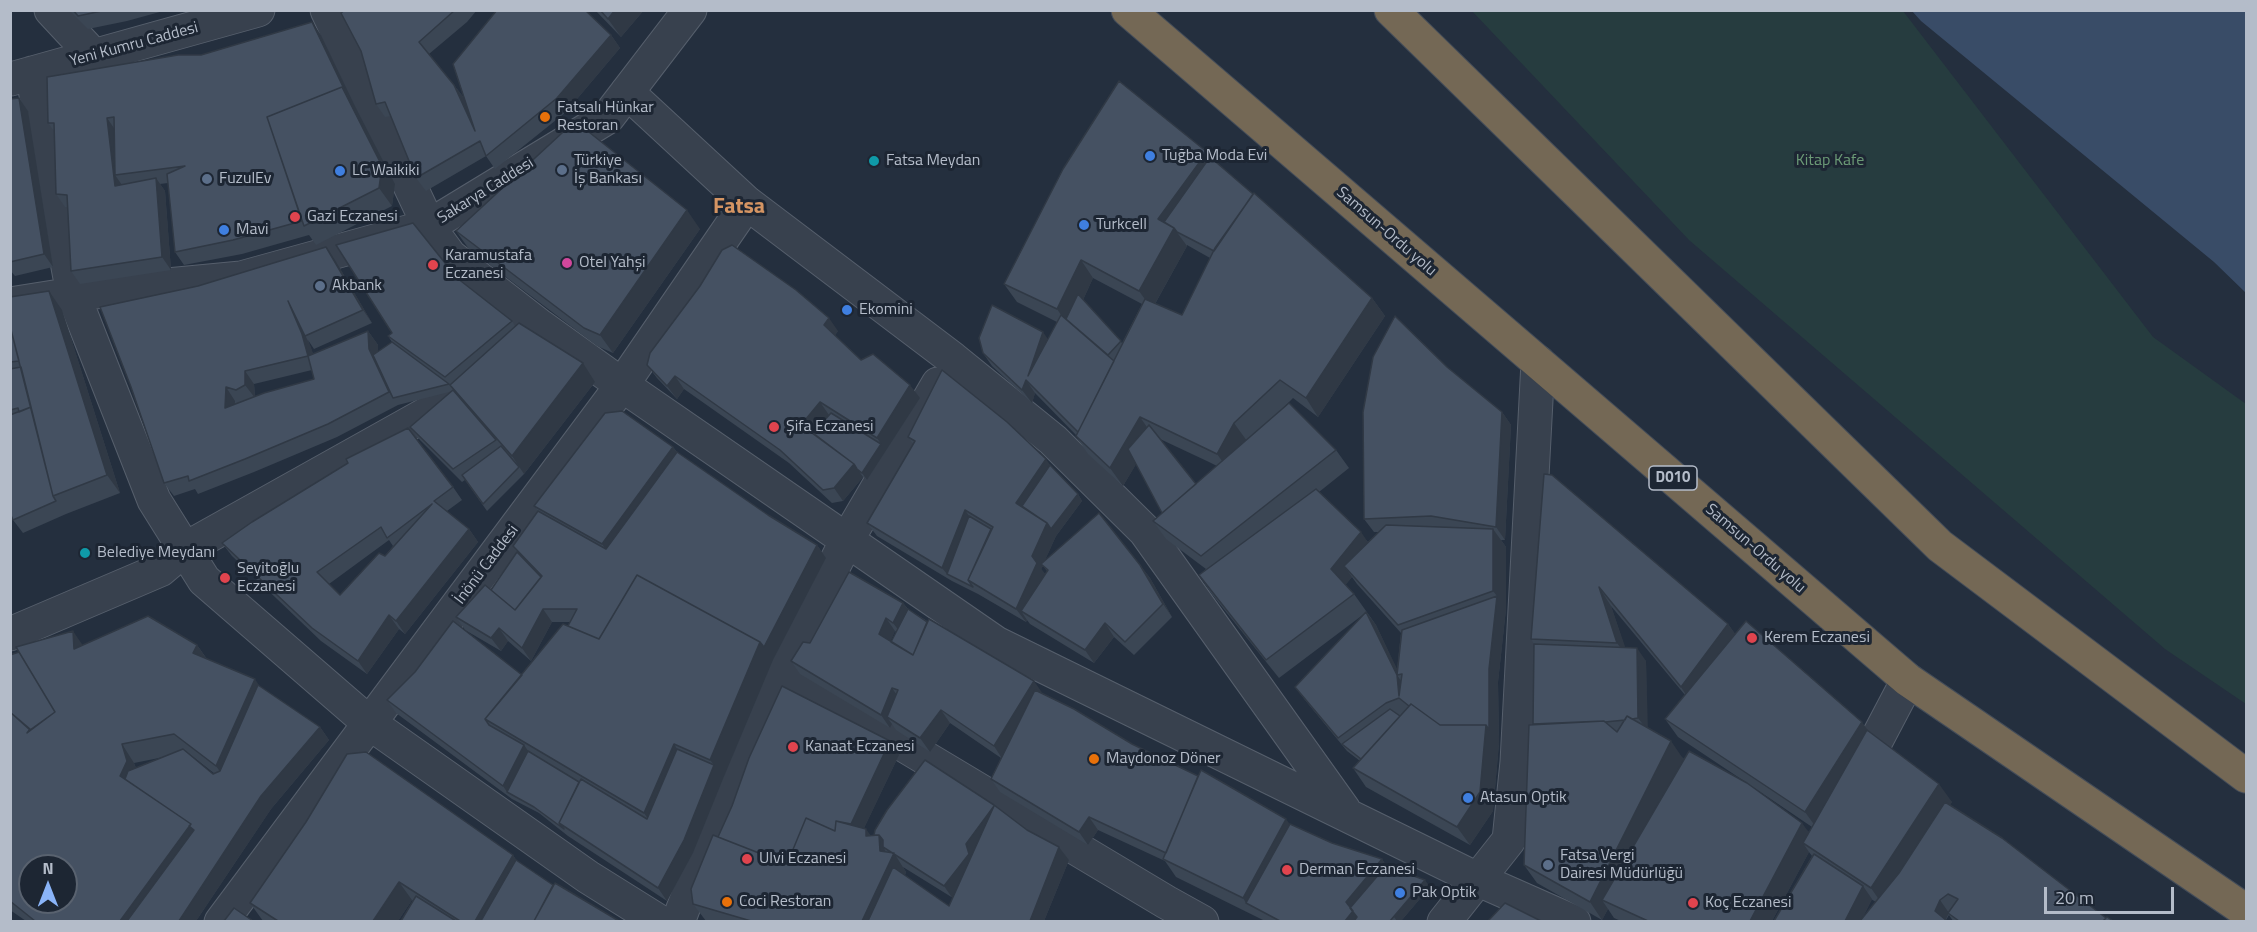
<!DOCTYPE html>
<html>
<head>
<meta charset="utf-8">
<style>
	body { margin:0 }
	#map { position:relative; width:2257px; height:932px; overflow:hidden; background:#242f3e; font-family:"Titillium Web",sans-serif }
	canvas { display:block }
	.frame { position:absolute; inset:0; border:12px solid #b4bcc9; pointer-events:none }
	.north { position:absolute; left:18px; top:854px; width:60px; height:60px; box-sizing:border-box; background:#1d2633; border:2px solid #59626f; border-radius:50%; rotate:0deg; font-size:16px; font-weight:700; line-height:24px; text-align:center; color:#b4bcc9 }
	.north::after { content:''; display:block; margin:auto; width:21px; height:27px; background:#8ab4f8; clip-path:polygon(50% 0,100% 100%,50% 72%,0 100%) }
	.scale { position:absolute; left:2044px; top:887px; width:130px; height:27px; box-sizing:border-box; border:3px solid #b4bcc9; border-top:0; padding-left:8px; font-size:18px; line-height:21px; white-space:nowrap; color:#b4bcc9; -webkit-text-stroke:4px #1d2633; paint-order:stroke }
</style>
</head>
<body>
<div id="map">
<canvas width="2257" height="932"></canvas>
<div class="frame"></div>
<div class="north">N</div>
<div class="scale">20 m</div>
</div>
<script>
const ctx = document.querySelector('canvas').getContext('2d');
ctx.lineJoin = 'round';
function paint(path, color) {
  ctx.fillStyle = color;
  ctx.fill(path, 'evenodd');
}
function shape(rows) {
  const path = new Path2D();
  for (const r of rows) {
    path.moveTo(r[0], r[1]);
    for (let i = 2; i < r.length; i += 2) path.lineTo(r[i], r[i + 1]);
  }
  return path;
}
function stroke(path, color, width, dash) {
  ctx.strokeStyle = color;
  ctx.lineWidth = width;
  ctx.lineCap = dash ? 'butt' : 'round';
  ctx.setLineDash(dash || []);
  ctx.stroke(path);
}
function drawText(font, color, halo, rows, align = 'center') {
  ctx.font = font + ' "Titillium Web",sans-serif';
  ctx.lineWidth = 6;
  ctx.setLineDash([]);
  ctx.textBaseline = 'middle';
  ctx.strokeStyle = halo;
  ctx.fillStyle = color;
  for (const [text, x, y, turn = 0] of rows) {
    ctx.save();
    ctx.translate(x, y);
    ctx.rotate((+turn || 0) * Math.PI / 180);
    ctx.textAlign = isNaN(turn) ? turn : align;
    if (halo) ctx.strokeText(text, 0, 0);
    ctx.fillText(text, 0, 0);
    ctx.restore();
  }
}
const green = shape([
	[1472,11,1903,11,2153,337,2246,404,2246,704,2165,649,1689,240]
]);
const water = shape([
	[1912,11,2246,11,2246,293,2214,262,1921,21]
]);
const minor = shape([
	[51,10,93,55],
	[327,10,429,226,439,241,450,256,540,326,622,385,996,643,1479,880,1574,922],
	[32,73,73,294,154,500,204,580,368,722,588,877,660,922],
	[11,79,258,10],
	[627,92,747,203,953,359,1053,440,1145,531,1344,810],
	[10,304,73,294,241,278,429,226,608,117,690,10],
	[10,634,160,570,185,549,439,407,459,391],
	[780,671,1166,902,1202,922],
	[1857,777,1908,680],
	[221,922,622,385,747,203],
	[678,922,712,832,780,671,847,540,938,384],
	[1444,922,1509,840,1517,762,1538,362]
]);
const highway = shape([
	[1128,10,1908,680,2246,911],
	[1391,10,1940,546,2246,776]
]);
const wall = shape([
	[69,10,167,10,127,21,88,29],
	[345,10,477,10,467,22,429,54,454,85,464,98,611,35,620,48,566,112,495,169,486,156,426,191,416,178,391,116,385,117,376,104,361,51],
	[595,10,644,10,621,37],
	[321,35,355,106,395,184,392,206,316,245,309,235,242,254,184,265,175,252,168,183,160,184,165,191,171,270,80,284,71,271,67,207,65,207,56,194,54,131,48,123,201,55],
	[19,98,28,111,53,267,15,276,10,270,10,99],
	[1207,152,1210,157,1372,298,1385,316,1318,417,1293,398,1281,410,1336,450,1349,468,1319,492,1368,542,1379,532,1374,532,1364,519,1447,367,1502,412,1511,425,1505,540,1501,540,1506,547,1506,609,1498,682,1499,743,1493,811,1470,845,1366,787,1353,768,1360,761,1347,751,1305,700,1295,687,1364,614,1279,678,1211,593,1199,575,1206,569,1166,539,1153,521,1162,513,1136,464,1123,486,1088,454,1076,436,1076,435,1035,393,1032,403,992,366,983,353,1048,339,1057,322,1017,302,1004,284],
	[1187,245,1210,258,1182,315,1155,304,1187,246],
	[1093,278,1142,304,1122,343,1083,300],
	[1160,439,1209,462,1217,466,1196,484],
	[1352,577,1357,584,1401,633,1397,670,1376,625,1354,594,1345,585],
	[700,229,613,353,597,346,469,249,456,231],
	[326,247,335,260,372,323,314,349,308,340,313,354,368,331,378,345,378,352,392,342,388,336,457,278,512,321,515,326,595,382,524,474,487,511,465,480,462,482,420,440,410,427,453,391,398,405,337,437,254,472,198,494,195,489,174,496,164,483,198,286],
	[312,370,314,379,255,396,254,384],
	[10,297,62,310,120,493,66,514,23,533,13,520,10,513],
	[838,331,835,335,861,360,920,398,867,480,862,476,863,477,843,501,832,503,789,463,684,389,677,399,657,378,647,365],
	[908,437,1050,465,1078,494,1082,501,1056,536,1045,560,1140,565,1150,578,1172,617,1134,655,1114,637,1094,663,1030,624,1027,620,1026,622,978,594,952,581,877,536,867,523,914,445],
	[1043,566,1047,571,1045,574,1041,569],
	[673,447,677,452,768,515,817,545,826,558,773,660,723,779,693,853,667,901,568,836,539,813,512,799,396,713,387,700,522,675,568,626,570,622,552,622,531,661,508,641,501,651,465,630,456,617,491,590,517,553,513,546,538,511,534,506],
	[1544,474,1728,624,1735,634,1869,731,1952,802,1950,805,2106,918,2113,921,1953,921,1949,915,1946,920,1774,921,1812,856,1809,852,1772,921,1621,921,1614,918,1608,909,1602,920,1537,883,1524,865,1533,724,1534,644,1531,639],
	[1611,606,1685,695,1665,719,1678,737,1744,781,1684,759,1647,728,1646,661,1625,648],
	[1753,787,1812,827,1809,832],
	[1871,899,1876,902,1862,919,1872,899],
	[453,487,462,500,447,511,469,529,478,542,405,634,399,629,367,674,321,641,232,556,222,543],
	[389,540,393,546,385,556,340,595,329,584],
	[903,603,908,609,1043,694,1132,744,1290,824,1332,843,1382,859,1386,866,1430,887,1401,921,1265,921,1176,877,1165,861,1098,830,1088,845,1000,792,991,779,1001,758,950,723,930,752,896,730,892,724,890,728,800,674,791,661,810,643],
	[895,631,896,632,891,642,890,642],
	[83,645,197,645,207,659,258,685,320,727,329,740,271,809,196,921,26,921,10,910,10,655],
	[187,752,215,774,213,774],
	[164,757,136,768,134,763],
	[899,755,864,828,870,835,1027,830,1059,847,1069,860,1044,921,706,921,693,904,718,837],
	[903,867,953,898,949,906,905,875,906,872],
	[513,855,516,860,553,885,619,921,401,921,413,901,412,900,398,921,263,921,250,903]
]);
const shadedWall = shape([
	[615,10,644,10,621,37,608,19],
	[312,22,321,35,355,106,395,184,392,206,379,188,342,87],
	[611,35,620,48,566,112,557,98],
	[454,85,464,98,475,131],
	[19,98,28,111,53,267,44,254],
	[107,118,116,131,115,175,122,185,115,186],
	[1207,152,1220,170,1176,231,1187,246,1152,309,1139,291,1158,219],
	[156,178,165,191,171,270,162,257],
	[687,210,700,229,613,353,600,335],
	[326,247,335,260,372,323,363,310],
	[1081,260,1093,278,1070,328,1057,309],
	[49,291,62,310,120,493,107,475],
	[1372,298,1385,316,1318,417,1306,398],
	[288,301,311,347,317,369,308,356],
	[829,318,838,331,833,338,824,325],
	[368,331,378,345,378,362,393,398,389,392,369,349],
	[1043,332,1052,345,1028,376],
	[583,363,595,382,524,474,512,456],
	[245,371,254,384,255,398,245,385],
	[675,376,684,389,677,399,667,386],
	[1026,380,1035,393,1032,403,1022,390],
	[910,385,920,398,867,480,862,473,881,444,877,438],
	[226,387,235,401,234,421,225,408],
	[820,402,829,415,811,438,801,425],
	[1502,412,1511,425,1505,540,1496,527],
	[1140,417,1153,436,1123,486,1110,468],
	[1234,423,1247,441,1230,472,1217,454],
	[673,447,686,465,615,562,602,544],
	[1046,459,1055,472,1027,513,1016,503],
	[854,464,863,477,843,501,834,488],
	[1078,494,1082,501,1056,536,1043,565,1041,564,1043,566,1041,569,1047,576,1021,611,1027,620,1026,622,1016,609,1032,556,1047,523],
	[965,510,974,523,947,574,942,568],
	[469,529,478,542,405,634,396,621],
	[1493,529,1506,547,1506,609,1498,682,1499,743,1493,811,1470,845,1457,827,1489,669,1497,596,1493,591],
	[1361,532,1374,551,1344,566,1352,577,1344,587,1331,569],
	[817,545,826,558,773,660,723,779,693,853,667,901,658,888,714,765,710,760,760,642],
	[1140,565,1150,578,1172,617,1163,604],
	[1599,587,1611,606,1630,661,1617,643],
	[903,603,913,616,903,636,893,623],
	[543,609,552,622,531,661,522,648],
	[1366,612,1376,625,1400,675,1397,675],
	[389,615,399,629,367,674,358,661],
	[886,618,895,631,888,647,879,634],
	[1105,623,1114,637,1094,663,1085,650],
	[1728,624,1741,642,1693,706,1681,687],
	[499,628,508,641,501,651,491,638],
	[73,631,86,650,74,649],
	[197,645,210,664,193,653],
	[1637,648,1646,661,1648,731,1638,718],
	[1397,675,1406,688,1399,696],
	[255,679,267,698,229,784,216,766],
	[1034,681,1043,694,1003,760,994,746],
	[892,688,901,701,887,717,892,724,890,728,881,715],
	[941,710,950,723,930,752,920,738],
	[1862,722,1875,741,1818,830,1805,812],
	[320,727,329,740,271,809,196,921,179,921,261,796],
	[890,741,899,755,858,841,849,828],
	[1671,741,1684,760,1602,900,1608,909,1602,920,1590,902],
	[122,744,134,763,139,779,135,789,120,776],
	[674,744,686,763,657,832,644,813],
	[524,745,533,758,507,792,503,786],
	[1939,784,1952,802,1884,907,1871,888],
	[994,806,953,899,944,886,966,844],
	[1089,817,1098,830,1088,845,1079,832],
	[1286,819,1299,837,1246,903,1243,898],
	[1802,823,1815,841,1803,843,1809,852,1772,921,1750,921],
	[191,824,203,843,146,921,120,921],
	[866,829,874,840,866,836],
	[879,835,892,853,883,847,891,859,894,853,906,872,883,921,862,921,880,851],
	[1059,847,1069,860,1044,921,1030,921],
	[513,855,525,873,498,921,475,921],
	[1382,859,1391,872,1360,921,1345,921,1346,902],
	[1425,880,1430,887,1401,921,1397,921,1394,917],
	[399,882,412,900,398,921,373,921],
	[1863,886,1872,899,1861,921,1845,921],
	[1940,900,1949,913,1945,921,1935,911]
]);
const building = shape([
	[73,10,106,10,78,16,73,10],
	[345,10,455,10,419,42,454,85,475,131,453,64,497,10,585,10,611,35,557,98,486,156,480,141,416,178,385,102,376,104,361,51,341,13,345,10],
	[600,10,615,10,608,19,600,10],
	[312,22,346,93,342,87,267,117,302,221,233,240,175,252,167,174,185,166,115,175,114,117,107,118,115,186,156,178,162,257,71,271,67,195,56,194,54,123,48,123,47,77,178,55,201,55,312,22],
	[1119,81,1207,152,1158,219,1174,228,1139,291,1081,260,1057,309,1004,284,1063,169,1119,81],
	[342,87,382,166,379,188,304,226,267,117,342,87],
	[19,98,44,254,10,262,10,99,19,98],
	[575,121,687,210,600,335,584,328,456,231,575,121],
	[1210,157,1253,194,1214,251,1177,232,1174,228,1164,222,1210,157],
	[1254,193,1372,298,1306,398,1280,380,1234,423,1217,454,1140,417,1110,468,1076,436,1145,299,1182,315,1215,248,1254,193],
	[413,223,457,278,512,321,445,377,388,336,392,333,336,245,413,223],
	[732,245,796,290,829,318,824,325,861,360,873,354,910,385,877,438,820,402,801,425,854,464,834,488,823,490,780,450,675,376,667,386,647,365,650,353,700,286,722,250,732,245],
	[326,247,363,310,305,336,288,301,302,334,308,356,245,371,245,385,236,390,226,387,225,408,264,393,314,379,308,356,368,331,369,349,389,392,328,424,245,459,189,481,188,476,164,483,131,387,100,307,198,286,326,247],
	[49,291,107,475,53,496,10,326,10,297,49,291],
	[1078,294,1121,341,1108,355,1066,319,1078,294],
	[992,305,1043,332,1028,376,1061,315,1114,361,1078,432,1026,380,1022,390,983,353,979,338,992,305],
	[1395,316,1447,367,1502,412,1496,527,1431,516,1364,519,1363,412,1373,357,1395,316],
	[519,323,583,363,512,456,450,385,519,323],
	[10,326,19,361,10,362,10,326],
	[392,342,449,384,393,398,373,355,392,342],
	[21,367,31,407,19,412,18,408,10,410,10,369,21,367],
	[942,370,1007,422,1046,459,1016,503,1047,523,1032,556,1037,563,1016,609,968,580,993,527,965,510,942,568,867,523,915,441,908,437,942,370],
	[453,390,496,440,453,469,410,427,453,390],
	[1289,403,1336,450,1201,556,1153,521,1289,403],
	[31,407,53,496,56,501,13,520,10,513,10,415,31,407],
	[622,411,673,447,602,544,534,506,605,413,622,411],
	[831,413,881,444,862,473,857,469,854,464,813,433,831,413],
	[1149,425,1196,484,1162,513,1128,449,1149,425],
	[408,428,453,487,434,501,469,529,396,621,389,615,358,661,312,628,222,543,252,522,348,463,346,459,408,428],
	[432,504,385,556,379,553,340,595,317,572,381,527,387,538,432,504],
	[501,446,519,467,483,504,462,475,501,446],
	[677,452,768,515,817,545,764,647,760,642,637,575,599,639,568,626,577,609,543,609,522,648,499,628,491,638,456,617,485,585,515,610,542,576,513,546,538,511,606,549,677,452],
	[1050,465,1078,494,1051,529,1047,523,1022,506,1050,465],
	[1544,474,1552,475,1728,624,1681,687,1599,587,1617,643,1531,639,1544,474],
	[1316,489,1361,532,1331,569,1354,594,1266,660,1199,575,1316,489],
	[1099,513,1140,565,1163,604,1125,642,1105,623,1085,650,1021,611,1048,570,1041,564,1099,513],
	[969,516,991,529,968,580,973,587,947,574,969,516],
	[1386,525,1493,529,1493,591,1398,625,1344,566,1386,525],
	[517,552,541,577,515,610,491,590,517,552],
	[849,572,903,603,893,623,886,618,879,634,913,655,929,619,1034,681,994,746,941,710,920,738,887,717,898,690,892,688,881,715,791,661,803,642,810,643,849,572],
	[637,575,760,642,710,760,674,744,644,813,485,719,563,624,599,639,637,575],
	[1497,596,1489,669,1489,730,1486,725,1440,725,1411,704,1409,706,1399,698,1386,703,1338,738,1295,687,1366,612,1397,675,1402,630,1497,596],
	[1402,674,1399,696,1397,675,1402,674],
	[908,609,927,622,913,655,891,642,908,609],
	[148,616,197,645,193,653,255,679,216,766,174,734,122,744,127,761,120,776,191,824,120,921,35,921,10,901,10,712,30,729,27,733,55,712,16,647,73,631,74,649,148,616],
	[30,866,66,866,66,902,30,902,30,866],
	[453,621,522,675,485,719,489,725,524,745,503,786,387,700,415,672,453,621],
	[1746,621,1862,722,1805,812,1665,719,1746,621],
	[1534,644,1637,648,1638,718,1632,719,1627,716,1625,720,1605,722,1604,721,1533,724,1534,644],
	[19,652,55,712,30,730,10,712,10,655,19,652],
	[258,685,320,727,261,796,179,921,127,921,194,830,189,826,191,824,125,779,128,771,183,749,213,774,220,771,258,685],
	[782,686,890,741,851,824,836,821,835,831,806,818,787,864,718,837,732,806,749,758,782,686],
	[1035,690,1074,709,1132,744,1198,776,1166,853,1089,817,1079,832,991,779,1035,690],
	[1411,704,1440,725,1486,725,1480,792,1457,827,1353,768,1411,704],
	[1390,709,1400,716,1361,759,1342,744,1390,709],
	[1627,716,1671,741,1590,902,1524,865,1529,725,1604,721,1617,732,1627,716],
	[1867,730,1939,784,1871,888,1803,843,1867,730],
	[677,749,714,765,684,840,658,888,559,823,581,779,647,819,677,749],
	[528,751,579,782,559,823,564,829,534,807,507,792,528,751],
	[1689,751,1747,783,1802,823,1750,921,1648,921,1602,900,1689,751],
	[366,752,513,855,475,921,460,921,399,882,373,921,278,921,250,903,306,822,347,754,366,752],
	[925,760,994,805,1027,830,1059,847,1030,921,868,921,893,867,949,906,994,806,966,844,969,854,944,886,883,847,883,840,879,835,874,835,875,830,887,810,925,760],
	[1201,770,1286,819,1243,898,1163,859,1201,770],
	[1945,802,2002,838,2106,918,2103,921,1959,921,1948,913,1958,899,1948,894,1940,900,1935,911,1947,921,1860,921,1899,873,1945,802],
	[806,818,835,831,836,821,866,829,866,836,879,835,880,851,894,853,862,921,751,921,693,904,691,889,713,835,787,864,806,818],
	[1290,824,1332,843,1382,859,1346,902,1353,911,1345,921,1280,921,1246,903,1290,824],
	[1814,854,1863,886,1845,921,1774,921,1814,854],
	[516,860,553,885,534,921,481,921,516,860],
	[1386,866,1425,880,1390,921,1354,921,1357,917,1350,908,1386,866],
	[555,883,619,921,534,921,555,883],
	[416,896,456,921,401,921,416,896],
	[1505,903,1541,921,1488,921,1505,903],
	[234,908,253,921,224,921,234,908],
	[2107,917,2113,921,2103,921,2107,917]
]);
const markers = [
	[545,117,6,"#e8710a"],
	[1150,156,6,"#3f7fe0"],
	[874,161,6,"#0f9aa8"],
	[562,170,6,"#5c6f8a"],
	[340,171,6,"#3f7fe0"],
	[207,179,6,"#5c6f8a"],
	[295,217,6,"#e0444e"],
	[1084,225,6,"#3f7fe0"],
	[224,230,6,"#3f7fe0"],
	[567,263,6,"#d1479c"],
	[433,265,6,"#e0444e"],
	[320,286,6,"#5c6f8a"],
	[847,310,6,"#3f7fe0"],
	[774,427,6,"#e0444e"],
	[85,553,6,"#0f9aa8"],
	[225,578,6,"#e0444e"],
	[1752,638,6,"#e0444e"],
	[793,747,6,"#e0444e"],
	[1094,759,6,"#e8710a"],
	[1468,798,6,"#3f7fe0"],
	[747,859,6,"#e0444e"],
	[1548,865,6,"#5c6f8a"],
	[1287,870,6,"#e0444e"],
	[1400,893,6,"#3f7fe0"],
	[727,902,6,"#e8710a"],
	[1693,903,6,"#e0444e"]
];
const shields = [
	[1673,478,48]
];
const shieldNames = [
	["D010",1673,478]
];
const streetNames = [
	["Yeni Kumru Caddesi",134,45,-15],
	["Sakarya Caddesi",486,191,-32],
	["Samsun-Ordu yolu",1386,232,41],
	["Samsun-Ordu yolu",1755,549,41],
	["İnönü Caddesi",487,565,-53]
];
const poiNames = [
	["Fatsalı Hünkar",557,108],
	["Restoran",557,126],
	["Tuğba Moda Evi",1162,156],
	["Türkiye",574,161],
	["İş Bankası",574,179],
	["Fatsa Meydan",886,161],
	["LC Waikiki",352,171],
	["FuzulEv",219,179],
	["Gazi Eczanesi",307,217],
	["Turkcell",1096,225],
	["Mavi",236,230],
	["Karamustafa",445,256],
	["Eczanesi",445,274],
	["Otel Yahşi",579,263],
	["Akbank",332,286],
	["Ekomini",859,310],
	["Şifa Eczanesi",786,427],
	["Belediye Meydanı",97,553],
	["Seyitoğlu",237,569],
	["Eczanesi",237,587],
	["Kerem Eczanesi",1764,638],
	["Kanaat Eczanesi",805,747],
	["Maydonoz Döner",1106,759],
	["Atasun Optik",1480,798],
	["Fatsa Vergi",1560,856],
	["Dairesi Müdürlüğü",1560,874],
	["Ulvi Eczanesi",759,859],
	["Derman Eczanesi",1299,870],
	["Pak Optik",1412,893],
	["Coci Restoran",739,902],
	["Koç Eczanesi",1705,903]
];
const parkNames = [
	["Kitap Kafe",1830,161]
];
const districtNames = [
	["Fatsa",739,208]
];
paint(green, '#263c3f');
paint(water, '#394c67');
stroke(minor, '#565f6c', 35);
stroke(highway, '#434c59', 35);
stroke(minor, '#38414e', 33);
stroke(highway, '#746855', 33);
paint(wall, '#3b4654');
paint(shadedWall, '#303945');
paint(building, '#455162');
stroke(building, '#303945', 1.5);
for (const [x, y, r, color] of markers) {
  const dot = new Path2D();
  dot.arc(x, y, r, 0, 2 * Math.PI);
  ctx.fillStyle = color;
  ctx.fill(dot);
  stroke(dot, '#1d2633', 2);
}
for (const [x, y, w] of shields) {
  const box = new Path2D();
  box.roundRect(x - w / 2, y - 12, w, 24, 4.5);
  ctx.fillStyle = '#1d2633';
  ctx.fill(box);
  stroke(box, '#b4bcc9', 1.5);
}
drawText('bold 15px', '#b4bcc9', null, shieldNames);
drawText('16px', '#b4bcc9', '#1d2633', streetNames);
drawText('16px', '#b4bcc9', '#1d2633', poiNames, 'left');
drawText('16px', '#6b9a76', '#1d2633', parkNames);
drawText('bold 22px', '#d59563', '#1d2633', districtNames);
</script>
</body>
</html>
